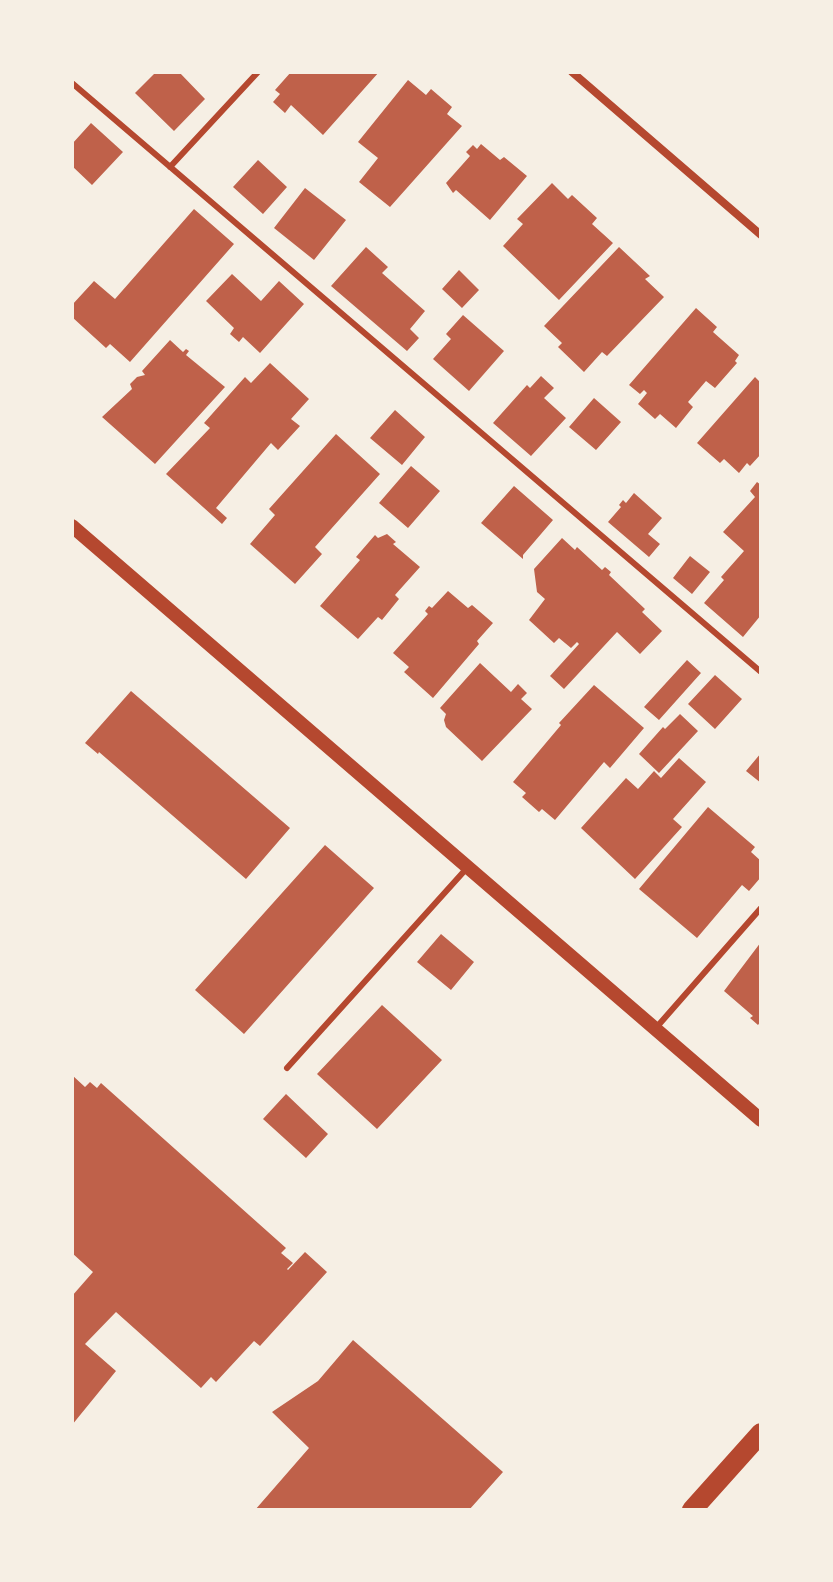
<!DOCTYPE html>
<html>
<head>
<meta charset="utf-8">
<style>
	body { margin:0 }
	#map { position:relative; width:833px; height:1582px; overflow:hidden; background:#f6efe4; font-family:"Playfair Display",serif }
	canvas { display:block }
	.frame { position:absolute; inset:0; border:74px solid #f6efe4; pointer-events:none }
</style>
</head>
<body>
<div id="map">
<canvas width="833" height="1582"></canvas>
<div class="frame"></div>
</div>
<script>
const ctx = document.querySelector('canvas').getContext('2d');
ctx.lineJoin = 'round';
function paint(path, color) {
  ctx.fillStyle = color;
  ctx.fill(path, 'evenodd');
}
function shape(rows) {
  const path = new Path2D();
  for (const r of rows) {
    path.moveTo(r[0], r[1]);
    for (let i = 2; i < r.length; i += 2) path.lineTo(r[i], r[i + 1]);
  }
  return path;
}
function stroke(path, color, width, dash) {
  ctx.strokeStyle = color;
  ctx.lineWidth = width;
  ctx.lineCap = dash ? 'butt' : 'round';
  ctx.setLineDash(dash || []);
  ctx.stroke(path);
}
const building = shape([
	[156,72,179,72,205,99,174,131,135,93],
	[291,72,379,72,323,135,291,105,285,113,273,102,280,94,275,90],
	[408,80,426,95,431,89,452,107,447,114,462,126,390,207,359,182,378,158,358,142],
	[91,123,123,152,92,185,72,166,72,144],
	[481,144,500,160,504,157,527,176,490,220,456,190,453,193,446,183,470,156,466,152,473,145,477,149],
	[258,160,287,187,263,214,233,187],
	[552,183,568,199,572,195,597,218,592,224,613,243,559,300,503,246,523,224,517,219],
	[305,188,346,220,314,260,274,228],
	[194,209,234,244,130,362,110,344,106,348,72,317,72,305,94,281,115,299],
	[366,247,388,267,382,273,425,311,410,329,419,338,407,351,331,286],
	[619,247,650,276,645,279,664,297,607,356,602,352,584,372,558,347,562,343,544,326],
	[459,270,479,290,462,308,442,289],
	[232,274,261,301,279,281,304,304,260,353,243,337,239,342,230,334,234,328,206,301],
	[696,308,717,327,713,332,739,355,735,361,737,363,715,388,706,381,688,402,693,407,676,428,660,414,655,419,638,404,647,393,644,390,640,394,629,385],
	[463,315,504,351,469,391,433,359,451,339,446,334],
	[170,340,183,352,186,349,189,351,186,355,225,387,155,464,102,417,132,389,130,384,137,377,145,375,142,371],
	[270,363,309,399,291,419,300,426,278,450,271,443,216,508,227,518,222,524,166,474,210,428,204,423,245,377,251,383],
	[541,376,554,388,544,398,566,418,531,456,493,423,527,385,530,388],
	[755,377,761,383,761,454,750,466,747,463,739,473,724,459,720,463,697,443],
	[594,398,621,422,596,450,569,427],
	[395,410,425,437,402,465,370,438],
	[336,434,380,474,315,547,322,554,295,584,250,544,275,515,269,509],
	[411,466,440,491,408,528,379,503],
	[757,482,761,485,761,615,743,637,704,603,724,580,721,577,744,551,723,532,755,497,750,491],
	[514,486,553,520,523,555,523,559,481,523],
	[634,493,662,518,648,534,660,544,649,557,608,522,621,507,619,505,623,500,626,503],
	[387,534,396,542,393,544,420,567,395,595,399,599,382,620,378,617,358,639,320,606,360,560,356,557,375,535,378,538],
	[562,538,575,550,577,547,602,570,605,567,611,572,609,575,645,609,642,612,662,631,640,654,617,632,564,689,550,676,579,644,577,642,571,648,559,638,554,643,529,620,545,599,537,592,534,569],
	[690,556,710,572,692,594,673,578],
	[448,591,468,608,472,605,493,623,477,641,479,644,433,698,404,672,409,667,393,653,428,614,425,611,429,606,432,608],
	[687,660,701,673,659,720,644,707],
	[480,663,511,692,518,684,527,693,521,699,532,709,482,761,446,727,444,720,446,714,440,708],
	[715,675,742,699,715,729,688,704],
	[594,685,644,728,610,768,604,762,555,820,542,809,539,812,522,797,526,793,513,782,561,725,559,723],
	[131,691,290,828,246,879,99,752,98,754,85,743],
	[680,714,698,731,659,773,639,754,663,727,665,729],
	[761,753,761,783,746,771],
	[679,758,706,782,673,819,682,827,635,879,581,828,626,778,638,789,654,771,661,778],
	[708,807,755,847,751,852,761,861,761,877,749,891,742,885,697,938,639,889],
	[325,845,374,888,244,1034,195,990],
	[441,934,474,962,451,990,417,962],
	[761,942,761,1021,758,1025,750,1018,753,1016,724,991],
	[382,1005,442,1060,377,1129,317,1074],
	[72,1075,85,1087,90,1082,97,1088,101,1083,286,1248,281,1253,293,1263,287,1269,288,1270,305,1252,327,1272,260,1346,254,1341,216,1382,211,1377,201,1388,116,1312,85,1344,116,1371,72,1425,72,1296,93,1272,72,1253],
	[286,1094,328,1134,306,1158,263,1119],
	[353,1340,503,1472,469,1510,255,1510,309,1448,272,1412,318,1381]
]);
const service = shape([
	[72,83,761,672],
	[170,167,258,72],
	[655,1029,761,908],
	[287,1068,467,868]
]);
const minor = shape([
	[572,72,761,235]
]);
const tertiary = shape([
	[72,526,761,1120]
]);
const primary = shape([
	[692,1510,761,1433]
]);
paint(building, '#bf614a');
stroke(service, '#b5482f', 6);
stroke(minor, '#b5482f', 8);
stroke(tertiary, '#b5482f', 14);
stroke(primary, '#b5482f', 20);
</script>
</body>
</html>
